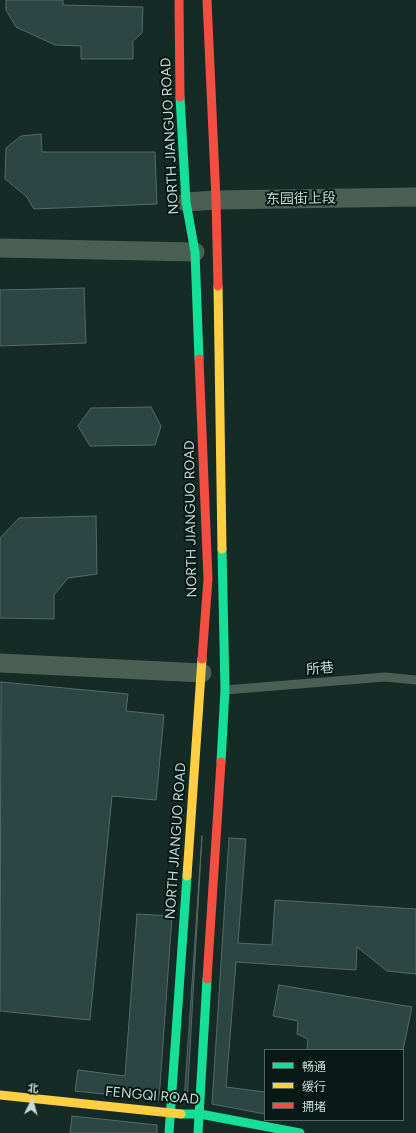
<!DOCTYPE html>
<html>
<head>
<meta charset="utf-8">
<style>
	body { margin:0 }
	#map { position:relative; width:416px; height:1133px; overflow:hidden; background:#152b26; font-family:Figtree,"Noto Sans SC",sans-serif }
	canvas { display:block }
	.legend { position:absolute; left:264px; top:1049px; width:140px; height:72px; box-sizing:border-box; background:#081814; border:1px solid #546661; margin:0; padding:5px 7px; list-style:none; font-size:12px; color:#c6dbd4 }
	.legend li { display:flex; align-items:center; gap:8px; height:20px }
	.legend b { width:20px; border:1px solid #546661 }
	.north { position:absolute; left:12px; top:1081px; width:40px; height:40px; -webkit-text-stroke:3px #081814; paint-order:stroke; rotate:5deg; font-size:11px; font-weight:700; line-height:16px; text-align:center; color:#c6dbd4 }
	.north::after { content:''; display:block; margin:auto; width:14px; height:18px; background:#c6dbd4; clip-path:polygon(50% 0,100% 100%,50% 72%,0 100%) }
</style>
</head>
<body>
<div id="map">
<canvas width="416" height="1133"></canvas>
<ul class="legend">
<li><b style="height:5px;background:#16e098"></b>畅通</li>
<li><b style="height:5px;background:#ffcf43"></b>缓行</li>
<li><b style="height:5px;background:#f24e42"></b>拥堵</li>
</ul>
<div class="north">北</div>
</div>
<script>
const ctx = document.querySelector('canvas').getContext('2d');
ctx.lineJoin = 'round';
function paint(path, color) {
  ctx.fillStyle = color;
  ctx.fill(path, 'evenodd');
}
function shape(rows) {
  const path = new Path2D();
  for (const r of rows) {
    path.moveTo(r[0], r[1]);
    for (let i = 2; i < r.length; i += 2) path.lineTo(r[i], r[i + 1]);
  }
  return path;
}
function stroke(path, color, width, dash) {
  ctx.strokeStyle = color;
  ctx.lineWidth = width;
  ctx.lineCap = dash ? 'butt' : 'round';
  ctx.setLineDash(dash || []);
  ctx.stroke(path);
}
function drawText(font, color, halo, rows, align = 'center') {
  ctx.font = font + ' Figtree,"Noto Sans SC",sans-serif';
  ctx.lineWidth = 4;
  ctx.setLineDash([]);
  ctx.textBaseline = 'middle';
  ctx.strokeStyle = halo;
  ctx.fillStyle = color;
  for (const [text, x, y, turn = 0] of rows) {
    ctx.save();
    ctx.translate(x, y);
    ctx.rotate((+turn || 0) * Math.PI / 180);
    ctx.textAlign = isNaN(turn) ? turn : align;
    if (halo) ctx.strokeText(text, 0, 0);
    ctx.fillText(text, 0, 0);
    ctx.restore();
  }
}
const building = shape([
	[6,0,63,0,63,5,143,7,142,33,133,41,133,59,81,59,81,46,55,45,16,27,6,10,6,0],
	[41,134,42,152,155,152,157,204,34,209,26,196,5,179,6,148,21,136,41,134],
	[84,288,86,343,0,346,0,290,84,288],
	[151,407,161,426,155,445,90,446,78,426,91,408,151,407],
	[96,516,97,574,68,578,54,595,54,619,0,618,0,538,19,518,96,516],
	[1,682,128,694,126,711,164,715,156,800,112,796,90,1020,0,1011,1,682],
	[202,836,187,1102,184,1102,202,836],
	[229,838,246,839,238,943,272,945,275,900,416,909,416,974,387,971,357,947,356,970,236,962,226,1087,265,1092,265,1114,212,1104,229,838],
	[137,914,172,916,159,1100,75,1091,78,1070,125,1076,137,914],
	[279,985,412,1007,403,1050,307,1050,308,1039,297,1034,298,1021,273,1016,279,985],
	[72,1116,157,1125,157,1133,70,1133,72,1116]
]);
const lane = shape([
	[225,690,385,677,416,680]
]);
const street = shape([
	[186,202,216,200,416,197],
	[0,248,195,252],
	[0,663,202,673]
]);
const fast = shape([
	[180,97,186,202,195,252,199,359],
	[221,762,225,690,222,549],
	[181,1114,200,1114,300,1133],
	[169,1133,187,876],
	[198,1133,207,979]
]);
const slow = shape([
	[218,286,222,549],
	[187,876,202,659],
	[0,1095,181,1114]
]);
const jam = shape([
	[179,0,180,97],
	[207,0,216,200,218,286],
	[199,359,208,579,202,659],
	[207,979,221,762]
]);
const streetNames = [
	["NORTH JIANGUO ROAD",170,136,-93],
	["东园街上段",301,199,-1],
	["NORTH JIANGUO ROAD",191,519,-91],
	["所巷",320,669,-5],
	["NORTH JIANGUO ROAD",176,841,-86],
	["FENGQI ROAD",152,1096,5]
];
paint(building, '#2b4643');
stroke(building, '#586a68', 1);
stroke(lane, '#4b6055', 9);
stroke(street, '#4b6055', 19);
stroke(fast, '#16e098', 9);
stroke(slow, '#ffcf43', 9);
stroke(jam, '#f24e42', 9);
drawText('14px', '#c6dbd4', '#081814', streetNames);
</script>
</body>
</html>
